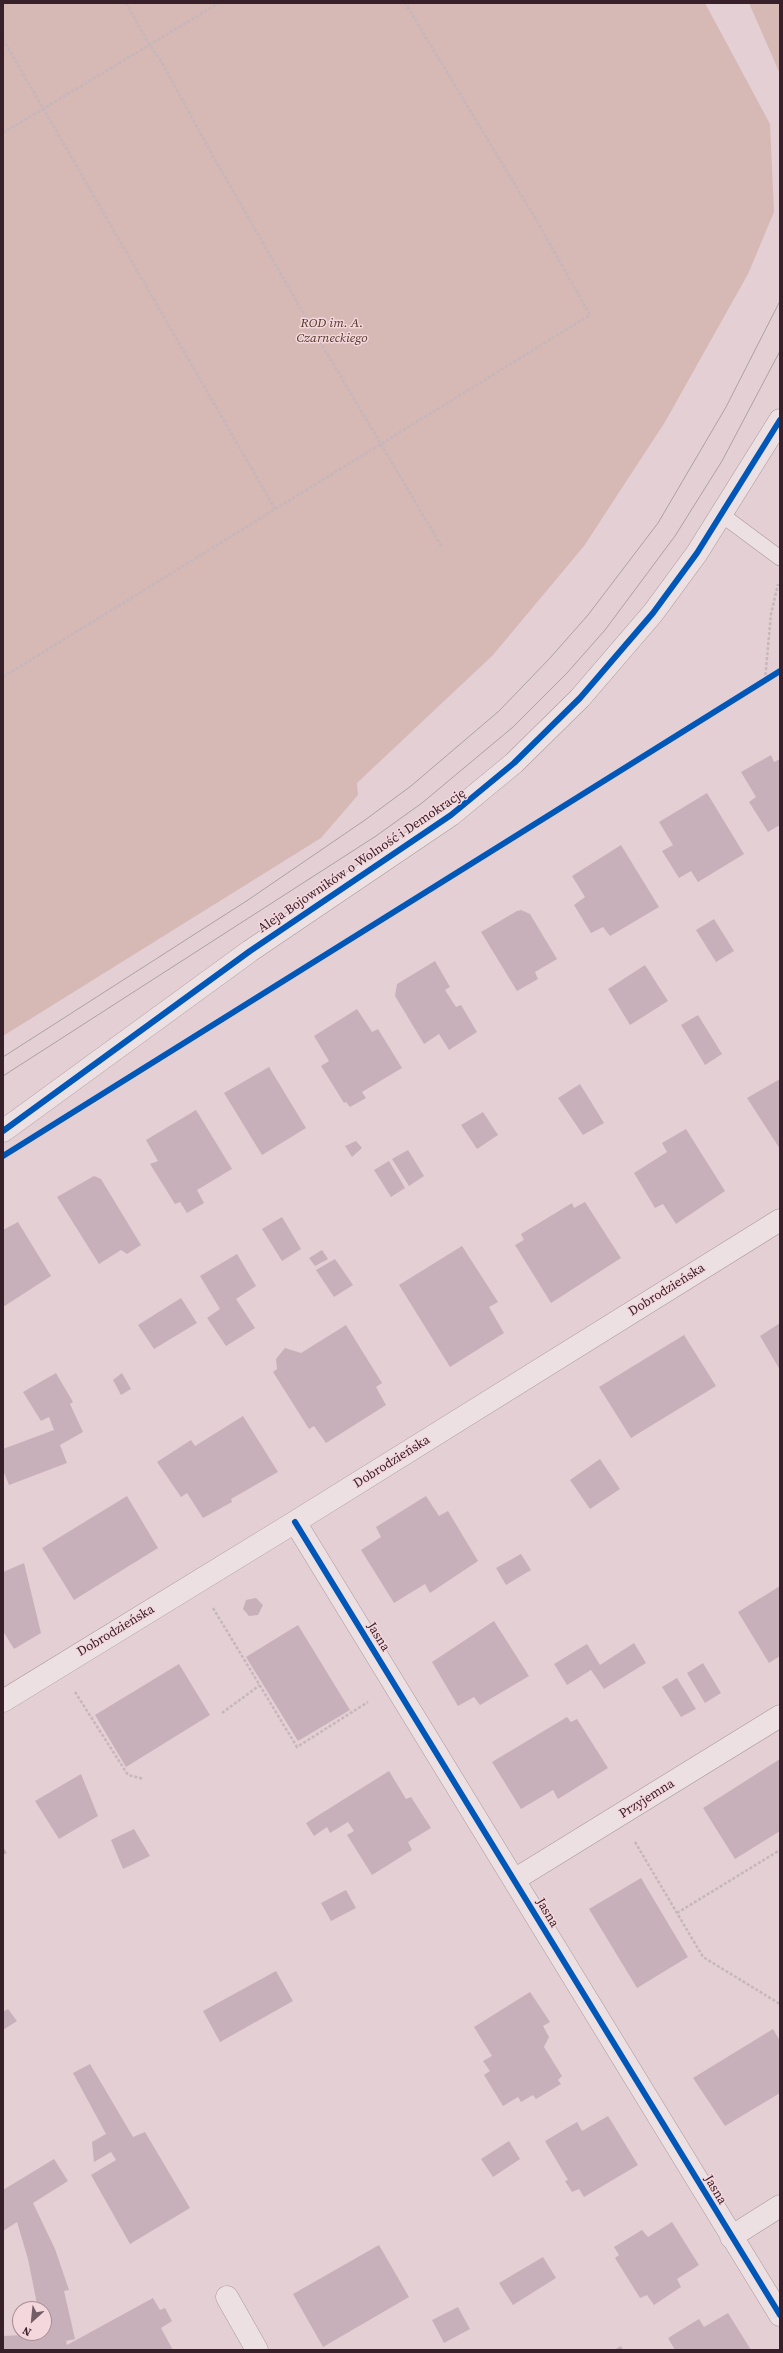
<!DOCTYPE html>
<html>
<head>
<meta charset="utf-8">
<style>
	body { margin:0 }
	#map { position:relative; width:783px; height:2353px; overflow:hidden; background:#e4cfd4; font-family:"Source Serif 4",serif }
	canvas { display:block }
	.frame { position:absolute; inset:0; border:4px solid #38202a; pointer-events:none }
	.north { position:absolute; left:12px; top:2301px; width:40px; height:40px; box-sizing:border-box; background:#f4d7dc; border:1px solid #a98e95; border-radius:50%; rotate:207deg; font-size:11px; font-weight:700; line-height:16px; text-align:center; color:#38202a }
	.north::after { content:''; display:block; margin:auto; width:14px; height:18px; background:#745d66; clip-path:polygon(50% 0,100% 100%,50% 72%,0 100%) }
</style>
</head>
<body>
<div id="map">
<canvas width="783" height="2353"></canvas>
<div class="frame"></div>
<div class="north">N</div>
</div>
<script>
const ctx = document.querySelector('canvas').getContext('2d');
ctx.lineJoin = 'round';
function paint(path, color) {
  ctx.fillStyle = color;
  ctx.fill(path, 'evenodd');
}
function shape(rows) {
  const path = new Path2D();
  for (const r of rows) {
    path.moveTo(r[0], r[1]);
    for (let i = 2; i < r.length; i += 2) path.lineTo(r[i], r[i + 1]);
  }
  return path;
}
function stroke(path, color, width, dash) {
  ctx.strokeStyle = color;
  ctx.lineWidth = width;
  ctx.lineCap = dash ? 'butt' : 'round';
  ctx.setLineDash(dash || []);
  ctx.stroke(path);
}
function drawText(font, color, halo, rows, align = 'center') {
  ctx.font = font + ' "Source Serif 4",serif';
  ctx.lineWidth = 3;
  ctx.setLineDash([]);
  ctx.textBaseline = 'middle';
  ctx.strokeStyle = halo;
  ctx.fillStyle = color;
  for (const [text, x, y, turn = 0] of rows) {
    ctx.save();
    ctx.translate(x, y);
    ctx.rotate((+turn || 0) * Math.PI / 180);
    ctx.textAlign = isNaN(turn) ? turn : align;
    if (halo) ctx.strokeText(text, 0, 0);
    ctx.fillText(text, 0, 0);
    ctx.restore();
  }
}
const green = shape([
	[3,3,705,3,770,124,774,212,748,274,665,422,584,546,493,655,357,783,358,795,321,838,3,1036],
	[749,3,780,3,780,74]
]);
const building = shape([
	[771,755,774,762,780,759,780,825,768,832,749,802,756,797,741,772],
	[707,793,744,854,698,882,691,871,679,878,662,851,673,845,659,822],
	[621,845,659,907,610,936,603,927,591,933,574,905,585,897,572,876],
	[521,910,530,914,557,959,535,972,538,979,517,991,481,932,517,911],
	[714,919,734,951,716,962,696,930],
	[435,961,450,987,445,990,456,1007,461,1005,477,1032,449,1050,439,1034,424,1044,395,996,397,984],
	[645,965,668,1001,630,1025,608,989],
	[357,1009,372,1032,378,1029,402,1068,362,1092,366,1098,350,1107,346,1102,344,1103,321,1066,329,1061,314,1036],
	[698,1015,722,1054,705,1065,681,1025],
	[269,1067,306,1128,262,1155,224,1093],
	[780,1079,780,1149,747,1098],
	[580,1084,604,1123,583,1135,558,1098],
	[196,1110,232,1169,197,1190,204,1203,187,1213,180,1202,175,1204,150,1164,158,1161,146,1140],
	[483,1112,498,1135,477,1149,461,1125],
	[686,1129,725,1191,676,1224,663,1204,655,1208,634,1173,667,1152,662,1143],
	[356,1141,362,1148,352,1157,345,1146],
	[408,1150,424,1176,409,1186,392,1159],
	[389,1161,405,1188,391,1197,374,1170],
	[94,1176,101,1179,141,1245,127,1254,121,1250,99,1264,57,1197],
	[585,1202,621,1258,551,1303,515,1245,524,1240,521,1234,572,1203,574,1208],
	[282,1217,301,1249,282,1261,262,1229],
	[18,1222,51,1276,3,1307,3,1230],
	[462,1246,498,1302,489,1307,504,1333,450,1367,399,1285],
	[322,1250,328,1259,315,1266,309,1258],
	[237,1254,256,1286,236,1299,255,1328,226,1346,207,1318,220,1309,200,1276],
	[335,1259,353,1285,334,1297,316,1270],
	[181,1298,197,1323,154,1349,138,1325],
	[780,1323,780,1370,760,1336],
	[346,1325,382,1383,376,1387,386,1405,326,1443,314,1426,309,1429,273,1372,277,1369,276,1359,285,1348,301,1353],
	[684,1335,716,1386,631,1438,599,1387],
	[56,1373,73,1402,70,1404,83,1432,60,1445,67,1463,9,1485,3,1470,3,1449,54,1430,49,1417,41,1421,23,1392],
	[122,1373,131,1389,121,1395,113,1380],
	[243,1416,278,1472,231,1499,232,1502,203,1518,187,1493,181,1497,157,1462,191,1440,195,1446],
	[600,1459,620,1489,590,1509,570,1480],
	[127,1496,158,1548,74,1600,42,1548],
	[426,1496,439,1516,448,1511,478,1561,430,1593,425,1584,394,1603,361,1550,381,1537,376,1527],
	[521,1554,531,1570,506,1585,496,1568],
	[24,1563,41,1633,14,1649,3,1631,3,1572],
	[780,1586,780,1656,769,1663,738,1612],
	[256,1598,263,1605,258,1615,249,1616,243,1609,246,1600],
	[494,1621,529,1676,480,1705,474,1697,458,1706,432,1662],
	[298,1625,350,1710,298,1741,246,1657],
	[634,1643,646,1663,604,1689,591,1670,567,1685,554,1664,587,1644,600,1665],
	[703,1663,721,1693,705,1703,687,1673],
	[179,1664,210,1715,126,1767,95,1715],
	[677,1678,696,1709,681,1717,662,1687],
	[567,1717,571,1722,577,1719,608,1768,558,1799,553,1790,521,1809,492,1762],
	[780,1759,780,1831,735,1859,703,1808],
	[389,1771,406,1799,411,1797,431,1828,408,1842,412,1850,372,1875,347,1835,354,1831,348,1822,330,1833,327,1827,314,1836,306,1823],
	[81,1774,98,1816,59,1839,35,1801],
	[134,1829,150,1856,123,1869,111,1840],
	[3,1847,7,1853,3,1855],
	[641,1878,688,1957,637,1988,589,1909],
	[346,1890,356,1908,331,1921,321,1903],
	[276,1971,293,2001,220,2042,203,2011],
	[530,1992,550,2022,543,2026,549,2037,544,2047,562,2076,558,2080,561,2084,536,2099,533,2095,521,2102,518,2097,503,2106,484,2075,490,2071,483,2061,492,2056,474,2027],
	[8,2009,17,2021,3,2030,3,2012],
	[773,2029,780,2041,780,2093,725,2126,693,2078],
	[90,2064,133,2137,145,2132,190,2208,130,2244,91,2175,116,2160,111,2152,94,2162,92,2142,106,2134,73,2073],
	[608,2116,638,2165,584,2197,579,2189,572,2192,565,2181,568,2180,545,2141,577,2122,582,2131],
	[509,2141,520,2159,493,2177,481,2159],
	[54,2159,68,2181,33,2203,55,2249,69,2290,64,2291,75,2339,66,2341,67,2345,153,2298,160,2310,165,2308,172,2321,161,2328,173,2350,3,2350,3,2336,46,2334,44,2331,44,2309,38,2309,28,2259,17,2222,3,2231,3,2190],
	[672,2222,699,2265,677,2279,681,2287,654,2305,647,2295,640,2298,615,2258,619,2255,614,2247,642,2230,648,2237],
	[379,2245,409,2297,323,2347,293,2294],
	[543,2257,556,2278,513,2305,499,2283],
	[458,2307,470,2329,444,2343,432,2320],
	[728,2313,751,2350,675,2350,668,2338,699,2319,704,2327],
	[621,2346,623,2350,614,2350]
]);
const path = shape([
	[126,3,149,44,161,61,210,151,319,340,442,547],
	[3,39,275,509],
	[3,133,219,3],
	[3,677,590,315,534,216,405,3],
	[765,680,771,614,778,584],
	[213,1608,297,1747,368,1702],
	[75,1692,128,1775,144,1779],
	[222,1713,260,1685],
	[635,1842,703,1957,780,2004],
	[677,1913,780,1850]
]);
const service = shape([
	[722,515,780,558]
]);
const minor = shape([
	[295,1522,780,2315],
	[3,1701,295,1522,780,1220],
	[514,1880,780,1716],
	[731,2237,780,2206],
	[227,2297,257,2350]
]);
const tertiary = shape([
	[3,1131,250,951,451,815,514,763,580,698,653,613,697,553,780,420]
]);
const tram = shape([
	[3,1057,248,900,365,820,411,786,499,711,550,658,588,615,658,523,726,407,780,301],
	[3,1076,376,836,422,803,513,727,567,673,605,630,675,536,722,461,780,351]
]);
const cycleway = shape([
	[3,1131,250,951,451,815,514,763,580,698,653,613,697,553,780,420],
	[3,1156,780,671],
	[295,1522,780,2315]
]);
const parkNames = [
	["ROD im. A.",332,324],
	["Czarneckiego",332,339]
];
const streetNames = [
	["Aleja Bojowników o Wolność i Demokrację",362,861,-34],
	["Dobrodzieńska",667,1290,-32],
	["Dobrodzieńska",392,1462,-32],
	["Dobrodzieńska",116,1631,-31],
	["Jasna",378,1637,58],
	["Przyjemna",647,1799,-32],
	["Jasna",547,1913,59],
	["Jasna",715,2190,59]
];
paint(green, '#d6b8b5');
paint(building, '#c8b0ba');
stroke(service, '#aa989e', 16);
stroke(minor, '#aa989e', 23);
stroke(tertiary, '#aa989e', 23);
stroke(path, '#c5b7bb', 2.5, [3, 2]);
stroke(service, '#ece0e3', 15);
stroke(minor, '#ece0e3', 22);
stroke(tertiary, '#ece0e3', 22);
stroke(tram, '#aca1a4', 1);
stroke(cycleway, '#0057b8', 6);
drawText('italic 13px', '#533728', '#f4d7dc', parkNames);
drawText('13px', '#38202a', '#f4d7dc', streetNames);
</script>
</body>
</html>
